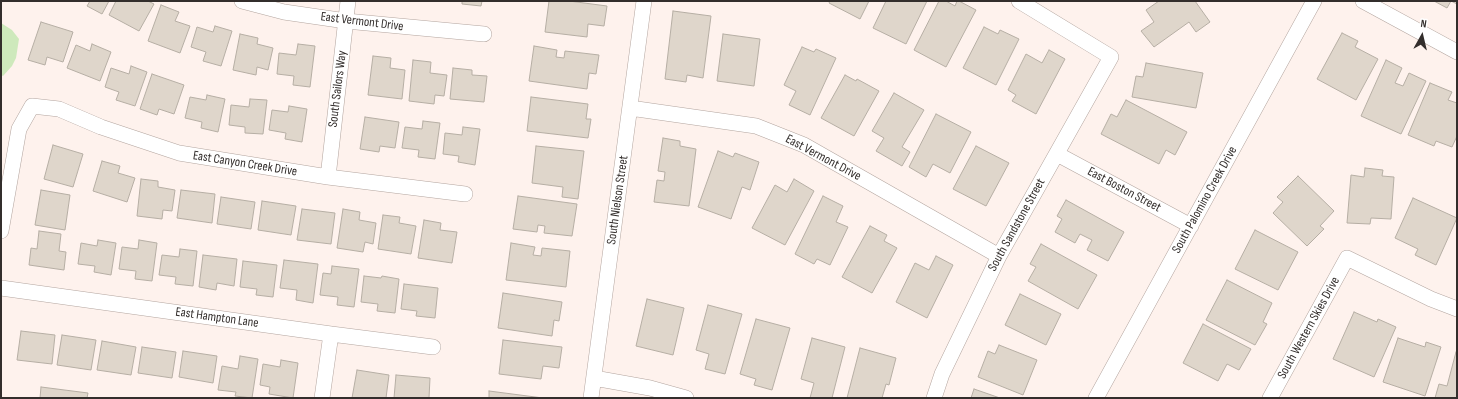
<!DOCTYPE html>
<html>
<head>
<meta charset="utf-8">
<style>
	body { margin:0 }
	#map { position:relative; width:1458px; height:399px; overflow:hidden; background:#fef2ed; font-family:"Sofia Sans Condensed",sans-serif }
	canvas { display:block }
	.frame { position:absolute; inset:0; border:2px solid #332e2c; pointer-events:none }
	.north { position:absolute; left:1402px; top:16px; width:40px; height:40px; -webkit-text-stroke:3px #fff; paint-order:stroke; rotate:8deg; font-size:11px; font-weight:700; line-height:16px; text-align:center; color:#332e2c }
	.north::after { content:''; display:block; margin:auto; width:14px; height:18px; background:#332e2c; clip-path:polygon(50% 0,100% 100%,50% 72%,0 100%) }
</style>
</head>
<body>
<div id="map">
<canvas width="1458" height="399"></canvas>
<div class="frame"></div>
<div class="north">N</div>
</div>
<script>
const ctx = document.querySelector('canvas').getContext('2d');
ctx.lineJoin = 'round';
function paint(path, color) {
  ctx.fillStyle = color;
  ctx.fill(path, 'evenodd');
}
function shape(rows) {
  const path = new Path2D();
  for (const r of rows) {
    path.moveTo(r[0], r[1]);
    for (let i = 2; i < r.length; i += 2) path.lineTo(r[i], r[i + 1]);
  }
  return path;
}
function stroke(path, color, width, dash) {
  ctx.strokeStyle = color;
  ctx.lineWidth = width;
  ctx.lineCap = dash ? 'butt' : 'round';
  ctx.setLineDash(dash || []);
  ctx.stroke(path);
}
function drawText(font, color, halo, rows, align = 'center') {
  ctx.font = font + ' "Sofia Sans Condensed",sans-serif';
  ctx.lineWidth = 3;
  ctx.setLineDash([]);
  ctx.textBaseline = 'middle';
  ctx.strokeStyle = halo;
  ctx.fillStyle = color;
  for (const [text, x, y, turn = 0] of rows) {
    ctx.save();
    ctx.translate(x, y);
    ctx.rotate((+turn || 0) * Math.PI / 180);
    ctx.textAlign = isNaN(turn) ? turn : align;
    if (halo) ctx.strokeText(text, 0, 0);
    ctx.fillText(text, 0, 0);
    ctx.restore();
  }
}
const green = shape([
	[1,23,12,30,19,39,16,58,12,66,3,76,1,75]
]);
const building = shape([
	[90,1,109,1,102,14,87,6,90,1],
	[116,1,148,1,154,4,139,31,109,15,116,1],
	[462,1,482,1,481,6,462,4,462,1],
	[549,1,569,1,607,6,604,26,588,24,587,37,545,32,549,1],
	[830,1,869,1,860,19,829,3,830,1],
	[886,1,927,1,906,44,873,28,886,1],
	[939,1,946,1,955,6,957,1,959,1,976,10,946,67,914,50,939,1],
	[1159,1,1195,1,1210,22,1196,32,1189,22,1154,47,1141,31,1154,22,1146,10,1159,1],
	[1434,1,1457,1,1457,4,1451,1,1447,8,1434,1],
	[161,5,179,12,175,21,190,26,180,53,148,41,161,5],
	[673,11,711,16,703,78,687,75,686,82,665,79,673,11],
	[41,22,73,32,63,62,47,57,45,65,28,60,41,22],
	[215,26,232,31,221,66,203,61,206,52,191,47,197,27,213,32,215,26],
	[984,27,998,34,1000,30,1019,39,996,85,963,68,984,27],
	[1342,33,1358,41,1355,47,1378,59,1356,100,1317,79,1342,33],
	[240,34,258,38,257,44,273,48,268,70,257,67,256,75,233,70,240,34],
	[723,34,760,39,754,86,717,81,723,34],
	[92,44,111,52,100,81,67,68,76,45,90,51,92,44],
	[298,44,315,46,310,87,293,85,294,76,277,74,279,53,296,55,298,44],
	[534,46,557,50,556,57,564,58,565,51,599,55,596,74,589,73,587,89,529,81,534,46],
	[802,47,814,52,816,49,836,58,810,115,789,105,796,91,784,85,802,47],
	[1049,50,1065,59,1036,114,1012,101,1016,95,1008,90,1026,54,1042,63,1049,50],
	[373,56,391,58,390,68,405,70,402,99,368,95,373,56],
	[413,60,431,62,430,73,447,75,444,96,435,95,434,104,409,101,413,60],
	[1386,60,1402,68,1395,83,1403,86,1409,73,1426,81,1401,134,1361,116,1386,60],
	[1146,63,1203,73,1196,108,1132,97,1136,76,1143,77,1146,63],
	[131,66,147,72,135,106,116,100,119,92,105,87,111,68,129,74,131,66],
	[453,68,472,70,472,75,487,76,484,102,450,99,453,68],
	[152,74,184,85,174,114,159,109,157,115,140,109,152,74],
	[845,75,856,81,857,79,879,91,854,136,821,118,845,75],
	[1430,83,1452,92,1448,100,1457,103,1457,136,1452,147,1436,141,1434,146,1408,135,1430,83],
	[894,93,924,110,902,147,910,152,902,166,876,151,884,138,872,131,894,93],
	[207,95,225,99,218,132,201,128,202,122,185,118,190,97,206,100,207,95],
	[531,97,588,104,586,119,591,119,588,138,527,131,531,97],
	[250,99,267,100,263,134,245,133,245,127,229,125,231,105,249,107,250,99],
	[1126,100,1187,132,1175,155,1166,150,1159,164,1101,134,1111,114,1117,117,1126,100],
	[289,106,307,109,302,142,285,139,286,133,269,130,272,110,288,112,289,106],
	[936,114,971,132,950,173,933,164,926,177,909,167,936,114],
	[365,117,399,122,395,148,380,146,379,152,360,149,365,117],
	[423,121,440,123,435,159,418,157,419,150,402,148,405,127,422,129,423,121],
	[463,127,480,129,475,165,458,162,459,156,443,154,445,133,462,135,463,127],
	[663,138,680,141,680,146,696,149,689,206,654,202,657,180,664,181,665,172,658,171,663,138],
	[53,145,83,154,73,187,44,179,53,145],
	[536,146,584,151,578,199,562,197,563,187,532,183,536,146],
	[976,146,1009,163,986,206,953,189,976,146],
	[718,151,733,157,735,153,759,162,750,190,742,187,731,219,698,207,718,151],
	[102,161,120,166,118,173,135,178,127,202,93,191,102,161],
	[1365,168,1383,170,1382,176,1394,177,1391,219,1371,218,1370,224,1347,223,1351,175,1364,177,1365,168],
	[1298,176,1334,211,1320,226,1324,229,1307,246,1273,213,1283,202,1277,197,1298,176],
	[141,179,158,181,158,187,175,190,172,211,163,210,162,219,137,216,141,179],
	[794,179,814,191,785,245,752,228,775,185,787,192,794,179],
	[41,190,70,195,65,230,35,225,41,190],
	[181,190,215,194,212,223,177,218,181,190],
	[518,196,577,204,572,236,544,233,545,226,538,225,537,232,513,229,518,196],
	[823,196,843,206,836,222,848,227,830,265,817,259,814,264,795,254,823,196],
	[221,197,255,202,251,229,217,224,221,197],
	[1413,198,1457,218,1436,265,1415,255,1418,249,1395,238,1413,198],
	[1066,200,1124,232,1108,261,1087,250,1092,240,1080,234,1075,243,1055,232,1062,219,1057,216,1066,200],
	[262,201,296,206,291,235,258,230,262,201],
	[302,209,335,213,331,244,297,240,302,209],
	[343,209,360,212,359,220,376,223,373,244,365,242,363,252,337,248,343,209],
	[383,215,400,217,399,223,416,226,411,254,378,249,383,215],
	[424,220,441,223,440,230,457,232,452,263,418,258,424,220],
	[870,226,887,235,884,241,897,248,872,293,842,277,870,226],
	[1255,230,1298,252,1278,290,1235,269,1255,230],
	[39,231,61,234,59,251,66,252,64,270,29,265,31,248,37,249,39,231],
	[98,240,116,243,111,275,94,272,95,266,78,264,81,243,97,246,98,240],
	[139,240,157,243,152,281,135,279,136,271,119,269,122,247,138,249,139,240],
	[511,243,535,247,533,255,541,256,542,248,570,251,566,287,506,280,511,243],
	[1041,244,1097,275,1078,309,1028,281,1036,267,1030,264,1041,244],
	[180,249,197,251,193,286,175,284,176,277,159,275,162,255,179,257,180,249],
	[203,255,237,259,234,286,217,283,216,290,199,287,203,255],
	[936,256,953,265,927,318,896,302,915,263,929,270,936,256],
	[284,260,318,264,313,303,296,300,297,290,280,288,284,260],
	[243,261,277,265,273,297,256,295,257,289,240,287,243,261],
	[332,266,359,269,354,307,337,305,338,297,320,295,323,273,331,274,332,266],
	[364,276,381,278,382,276,399,279,395,313,377,311,378,304,361,302,364,276],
	[1227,280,1272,303,1263,322,1267,324,1255,345,1206,320,1227,280],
	[404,284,438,288,435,318,416,316,417,311,401,309,404,284],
	[503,293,562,302,559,321,554,320,552,336,498,328,503,293],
	[1020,294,1061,314,1046,345,1005,325,1020,294],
	[647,299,684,308,673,355,636,346,647,299],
	[708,305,742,314,725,374,705,369,709,354,696,350,708,305],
	[1354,312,1377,322,1378,319,1396,327,1374,377,1333,359,1354,312],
	[756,319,790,328,772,390,754,385,756,379,740,374,756,319],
	[1203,324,1251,349,1239,370,1227,364,1218,381,1183,363,1203,324],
	[21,331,55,335,52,364,17,360,21,331],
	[62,335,96,340,91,370,57,365,62,335],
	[812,338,845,347,832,398,810,398,814,383,801,379,812,338],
	[1398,338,1425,347,1426,342,1441,347,1425,396,1383,382,1398,338],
	[503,340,562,347,559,368,543,366,541,379,499,374,503,340],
	[102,341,136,347,131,375,97,370,102,341],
	[999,345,1037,360,1023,395,978,377,988,351,995,354,999,345],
	[142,347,176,352,172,378,138,373,142,347],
	[860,348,896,358,889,385,886,384,882,398,847,398,860,348],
	[183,351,217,356,213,383,179,377,183,351],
	[1456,352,1457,352,1457,398,1435,398,1439,384,1447,386,1456,352],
	[240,356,258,359,252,398,235,396,236,392,218,390,222,366,238,369,240,356],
	[281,360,298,363,293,398,269,394,270,387,260,385,263,364,280,367,281,360],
	[357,370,389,375,386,398,352,398,357,370],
	[396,375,430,378,429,398,394,398,396,375],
	[41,387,88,393,87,398,40,398,41,387],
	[974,389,1000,398,971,398,974,389],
	[489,391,543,398,489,398,489,391]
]);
const street = shape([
	[242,1,284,12,346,21,484,34],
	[1363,1,1457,52],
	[630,108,756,126,804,145,999,256],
	[1057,154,1191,226],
	[328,177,348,1],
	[1,231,19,129,32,106,59,109,101,127,179,153,328,177,465,194],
	[1,288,331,334,433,347],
	[594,378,650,388,686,398],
	[322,398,331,334],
	[591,398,644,1],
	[934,398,942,374,999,256,1111,57,1019,1],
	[1096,398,1314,1],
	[1270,398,1347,258,1431,299,1457,309]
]);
const streetNames = [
	["East Vermont Drive",362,22,7],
	["South Sailors Way",338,89,-83],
	["East Vermont Drive",823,158,28],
	["East Canyon Creek Drive",245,164,9],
	["East Boston Street",1124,190,28],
	["South Nielson Street",618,200,-82],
	["South Palomino Creek Drive",1205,200,-61],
	["South Sandstone Street",1017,225,-61],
	["East Hampton Lane",217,318,8],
	["South Western Skies Drive",1309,328,-61]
];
paint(green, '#cee9bc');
paint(building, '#dfd6cb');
stroke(building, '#b6aea4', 1);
stroke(street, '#b3a59f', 16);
stroke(street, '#fff', 15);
drawText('13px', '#332e2c', '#fff', streetNames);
</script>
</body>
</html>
